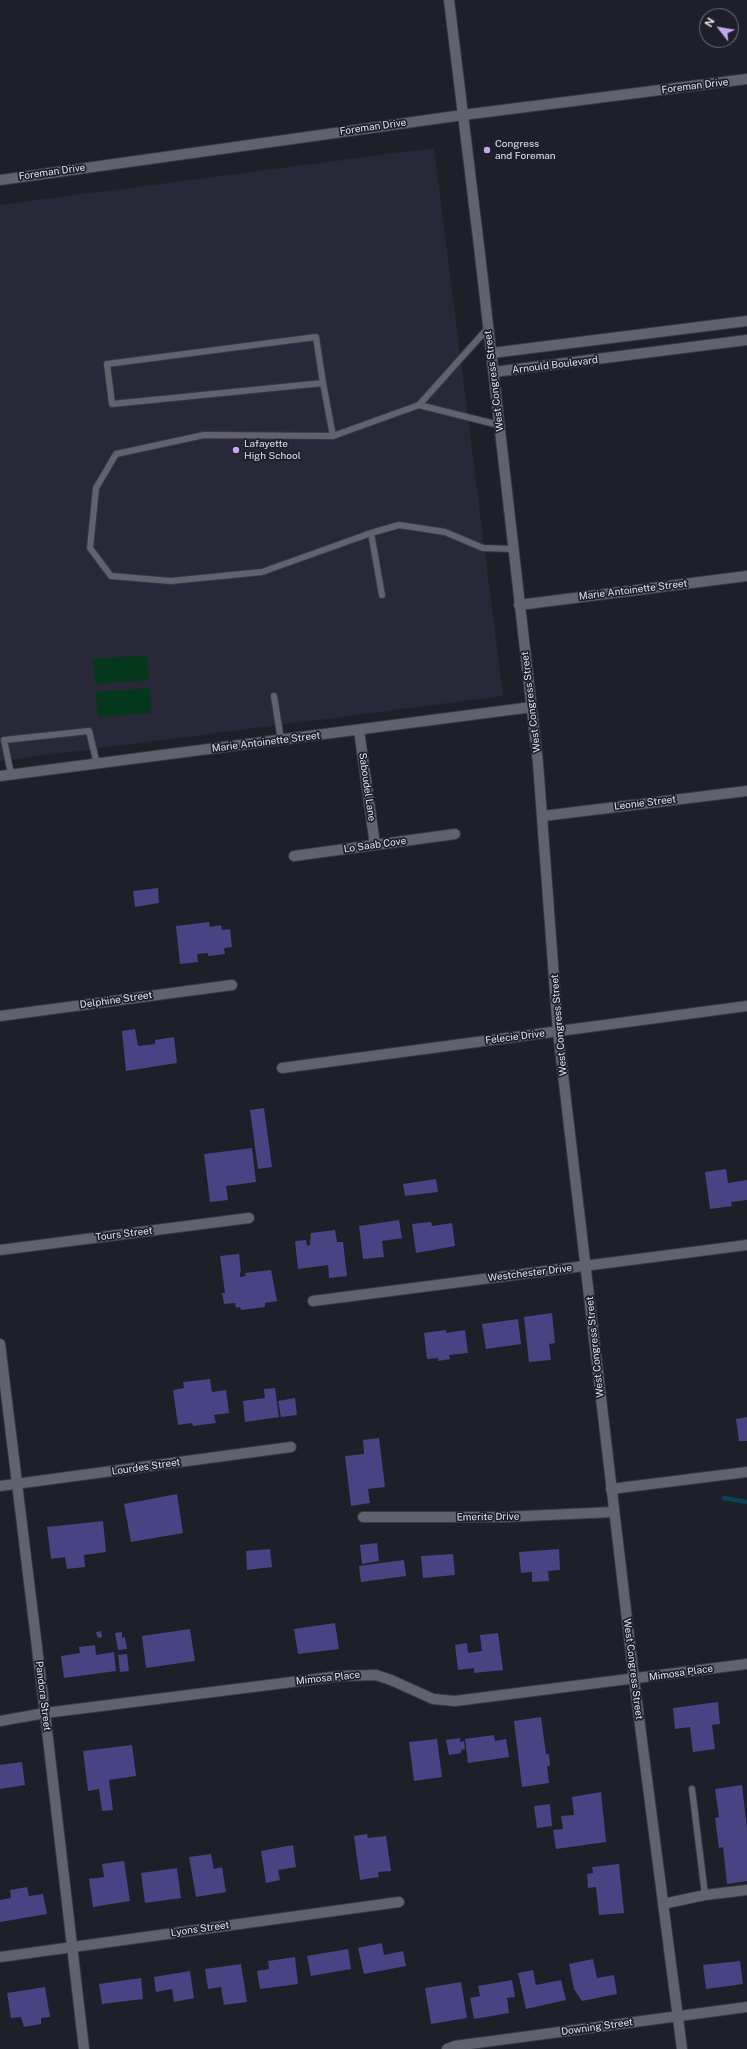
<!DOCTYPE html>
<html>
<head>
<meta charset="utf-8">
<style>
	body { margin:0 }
	#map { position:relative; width:747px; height:2049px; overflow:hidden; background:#1f1f2a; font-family:"Public Sans",sans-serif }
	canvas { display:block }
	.north { position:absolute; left:699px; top:8px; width:40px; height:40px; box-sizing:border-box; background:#1f1f2a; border:1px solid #6d6d76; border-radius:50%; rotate:301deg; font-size:11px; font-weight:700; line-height:16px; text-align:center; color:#e1e1e9 }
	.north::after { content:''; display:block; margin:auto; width:14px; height:18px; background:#c6a6f0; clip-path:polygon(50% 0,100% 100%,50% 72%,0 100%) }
</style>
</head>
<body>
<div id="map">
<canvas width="747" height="2049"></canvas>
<div class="north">N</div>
</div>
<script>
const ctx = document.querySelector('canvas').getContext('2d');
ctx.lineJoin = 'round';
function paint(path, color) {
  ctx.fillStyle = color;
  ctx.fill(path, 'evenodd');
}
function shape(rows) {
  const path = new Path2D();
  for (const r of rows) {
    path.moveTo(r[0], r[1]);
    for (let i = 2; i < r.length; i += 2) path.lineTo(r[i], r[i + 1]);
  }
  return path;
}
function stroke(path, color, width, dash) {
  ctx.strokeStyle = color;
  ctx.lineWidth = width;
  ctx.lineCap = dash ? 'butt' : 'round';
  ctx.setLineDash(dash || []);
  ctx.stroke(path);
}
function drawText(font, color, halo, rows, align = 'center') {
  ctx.font = font + ' "Public Sans",sans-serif';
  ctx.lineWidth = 3.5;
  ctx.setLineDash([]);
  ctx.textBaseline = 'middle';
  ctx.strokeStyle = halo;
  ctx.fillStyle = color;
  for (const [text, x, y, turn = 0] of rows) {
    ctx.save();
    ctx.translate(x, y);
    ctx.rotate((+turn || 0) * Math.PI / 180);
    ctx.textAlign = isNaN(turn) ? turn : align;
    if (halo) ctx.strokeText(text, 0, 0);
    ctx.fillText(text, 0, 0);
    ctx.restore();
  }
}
const built = shape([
	[434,148,503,696,0,761,0,205]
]);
const green = shape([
	[147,655,149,680,95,684,93,659],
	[150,688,151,713,98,717,96,692]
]);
const stream = shape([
	[724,1498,747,1502]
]);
const building = shape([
	[158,888,159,903,135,907,133,891],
	[209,922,210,927,221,925,222,930,230,929,232,947,224,948,225,954,208,956,208,953,197,954,198,962,180,964,176,926],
	[135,1029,138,1046,155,1044,155,1040,174,1037,177,1063,126,1071,122,1031],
	[264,1108,272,1167,258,1169,250,1110],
	[252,1148,256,1182,226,1186,228,1200,210,1202,204,1154],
	[726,1169,728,1183,747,1180,747,1200,731,1202,732,1206,710,1209,705,1172],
	[436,1179,438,1192,405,1196,403,1184],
	[399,1220,402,1238,382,1241,384,1257,363,1259,359,1226],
	[431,1222,432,1226,452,1223,455,1246,416,1253,412,1224],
	[335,1230,337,1242,343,1242,347,1276,329,1278,328,1265,298,1269,295,1241,306,1240,307,1246,310,1245,311,1233],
	[239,1254,241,1272,240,1273,240,1277,246,1276,245,1273,271,1270,277,1301,265,1303,265,1307,241,1310,240,1307,236,1308,235,1303,224,1304,222,1293,225,1293,220,1256],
	[552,1313,555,1343,549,1344,551,1360,529,1362,524,1317],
	[518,1319,521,1344,486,1349,482,1324],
	[446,1330,446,1333,465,1330,468,1353,449,1355,450,1359,438,1361,438,1358,427,1359,424,1333],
	[210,1379,212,1392,226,1390,229,1413,214,1415,216,1423,193,1426,192,1423,178,1425,173,1390,184,1388,183,1382],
	[275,1388,279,1417,245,1422,243,1401,265,1398,264,1389],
	[295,1398,297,1415,281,1417,278,1401],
	[747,1417,747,1441,739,1441,736,1419],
	[379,1438,385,1487,368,1489,370,1503,351,1506,345,1456,364,1454,363,1440],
	[177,1494,183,1533,131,1542,124,1504],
	[103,1521,106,1552,84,1555,85,1567,67,1569,65,1557,51,1559,47,1527],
	[377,1543,379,1561,362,1564,360,1545],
	[270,1549,272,1567,247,1570,246,1551],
	[559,1549,560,1570,548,1571,549,1581,532,1582,532,1572,521,1573,519,1552],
	[453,1554,455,1575,423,1578,421,1556],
	[404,1560,406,1576,361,1582,359,1566],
	[335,1623,339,1649,298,1654,294,1629],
	[190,1629,195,1661,146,1668,142,1636],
	[101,1631,102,1637,98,1638,96,1632],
	[122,1632,122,1638,125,1637,127,1649,118,1650,115,1633],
	[498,1633,503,1670,474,1673,474,1668,458,1670,455,1645,467,1643,468,1653,482,1651,480,1635],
	[95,1645,96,1655,114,1652,116,1671,64,1678,61,1656,80,1653,79,1647],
	[127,1654,129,1671,120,1672,118,1655],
	[718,1702,720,1724,712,1725,715,1749,693,1752,690,1727,675,1729,673,1708],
	[541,1717,546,1754,549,1754,550,1766,547,1766,549,1783,522,1787,514,1721],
	[494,1735,495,1741,506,1739,509,1757,468,1763,465,1739],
	[460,1738,460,1742,464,1741,465,1749,461,1750,461,1753,449,1755,446,1740],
	[437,1739,442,1777,414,1781,409,1742],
	[132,1745,136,1776,109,1780,113,1810,102,1811,99,1789,88,1791,83,1751],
	[22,1762,25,1785,0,1789,0,1765],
	[742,1785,747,1829,747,1881,727,1884,723,1847,719,1848,715,1818,719,1817,715,1789],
	[601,1792,606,1842,556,1849,553,1830,563,1829,561,1816,574,1815,572,1797],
	[550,1804,552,1826,537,1828,534,1806],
	[367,1834,368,1838,386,1836,391,1871,378,1872,379,1877,360,1880,354,1836],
	[293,1845,296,1867,278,1870,280,1880,266,1883,261,1851],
	[211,1854,214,1869,222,1867,226,1892,196,1897,189,1857],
	[124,1861,130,1901,93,1907,89,1879,104,1877,102,1864],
	[619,1864,624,1913,599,1915,596,1887,588,1888,587,1874,593,1873,592,1867],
	[177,1868,181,1898,145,1903,141,1873],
	[27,1887,29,1896,43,1894,47,1914,0,1922,0,1900,11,1898,10,1890],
	[382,1943,384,1955,403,1951,406,1966,364,1974,358,1948],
	[348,1949,351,1969,311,1976,307,1956],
	[295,1957,298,1984,260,1989,257,1971,269,1969,268,1961],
	[593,1959,597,1978,614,1975,617,1994,582,2001,574,1989,569,1964],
	[740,1961,743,1984,706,1989,703,1965],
	[241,1964,247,2002,224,2005,221,1987,208,1989,205,1969],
	[533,1970,536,1985,561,1980,566,2000,526,2009,518,1973],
	[190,1971,194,1998,174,2002,172,1989,156,1992,154,1977],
	[141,1978,143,1999,102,2004,99,1984],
	[512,1980,515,1997,507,1998,509,2013,474,2019,470,1998,480,1996,478,1986],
	[461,1982,467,2018,431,2024,425,1988],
	[45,1987,50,2017,41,2018,41,2024,24,2027,21,2017,11,2018,7,1993]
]);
const service = shape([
	[316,337,323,383,112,404,107,364,316,337],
	[323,383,333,436],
	[419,405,499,425],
	[371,533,262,572,171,581,111,576,90,548,96,488,116,454,204,435,333,436,419,405,488,328],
	[382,595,371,533,399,525,445,532,483,548,513,549],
	[274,696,281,740],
	[11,774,4,740,89,731,97,764],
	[692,1789,705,1895]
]);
const minor = shape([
	[492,353,747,321],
	[494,372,747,340],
	[519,605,747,576],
	[359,730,375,845],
	[0,776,532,707],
	[543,816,747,791],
	[294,856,455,834],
	[0,1016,232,985],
	[282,1068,747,1006],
	[0,1250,249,1218],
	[313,1301,747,1245],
	[0,1486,291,1447],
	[611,1489,747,1472],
	[363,1517,503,1517,614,1512],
	[0,1721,45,1713,340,1676,376,1675,391,1680,433,1699,455,1701,747,1664],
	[663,1904,705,1895,747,1890],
	[0,1957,399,1902],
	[447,2049,455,2046,747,2007]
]);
const tertiary = shape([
	[0,180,463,115,747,79],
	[0,1344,45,1713,84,2049]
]);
const secondary = shape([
	[449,0,479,246,538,763,558,1032,634,1679,682,2049]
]);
const markers = [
	[487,150,4,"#c6a6f0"],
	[236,450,4,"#c6a6f0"]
];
const streetNames = [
	["Foreman Drive",695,86,-7],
	["Foreman Drive",373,127,-8],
	["Foreman Drive",52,172,-8],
	["Arnould Boulevard",555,365,-7],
	["West Congress Street",494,381,-97],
	["Marie Antoinette Street",633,590,-7],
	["West Congress Street",531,702,-97],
	["Marie Antoinette Street",266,742,-7],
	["Saboudel Lane",367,787,82],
	["Leonie Street",645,803,-7],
	["Lo Saab Cove",375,845,-8],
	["Delphine Street",116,1000,-8],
	["West Congress Street",559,1025,-95],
	["Felecie Drive",515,1037,-7],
	["Tours Street",124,1234,-7],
	["Westchester Drive",530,1273,-7],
	["West Congress Street",595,1347,-96],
	["Lourdes Street",146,1467,-8],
	["Emerite Drive",488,1517,-1],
	["West Congress Street",633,1669,83],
	["Mimosa Place",681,1673,-8],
	["Mimosa Place",328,1678,-6],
	["Pandora Street",43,1696,83],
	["Lyons Street",200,1929,-8],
	["Downing Street",597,2027,-8]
];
const poiNames = [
	["Congress",495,144],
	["and Foreman",495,156],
	["Lafayette",244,444],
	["High School",244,456]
];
paint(built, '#292839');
paint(green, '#04371b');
stroke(stream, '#064553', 4.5);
paint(building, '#484383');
stroke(service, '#393941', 8);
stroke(minor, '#393941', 12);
stroke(tertiary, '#393941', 12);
stroke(secondary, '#393941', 12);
stroke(service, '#62626f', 6);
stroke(minor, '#62626f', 10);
stroke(tertiary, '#62626f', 10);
stroke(secondary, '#62626f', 10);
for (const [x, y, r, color] of markers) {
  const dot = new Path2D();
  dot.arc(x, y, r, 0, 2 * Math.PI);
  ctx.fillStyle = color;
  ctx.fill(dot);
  stroke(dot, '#1f1f2a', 1.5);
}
drawText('10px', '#e1e1e9', '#1f1f2a', streetNames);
drawText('10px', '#e1e1e9', '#1f1f2a', poiNames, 'left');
</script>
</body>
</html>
